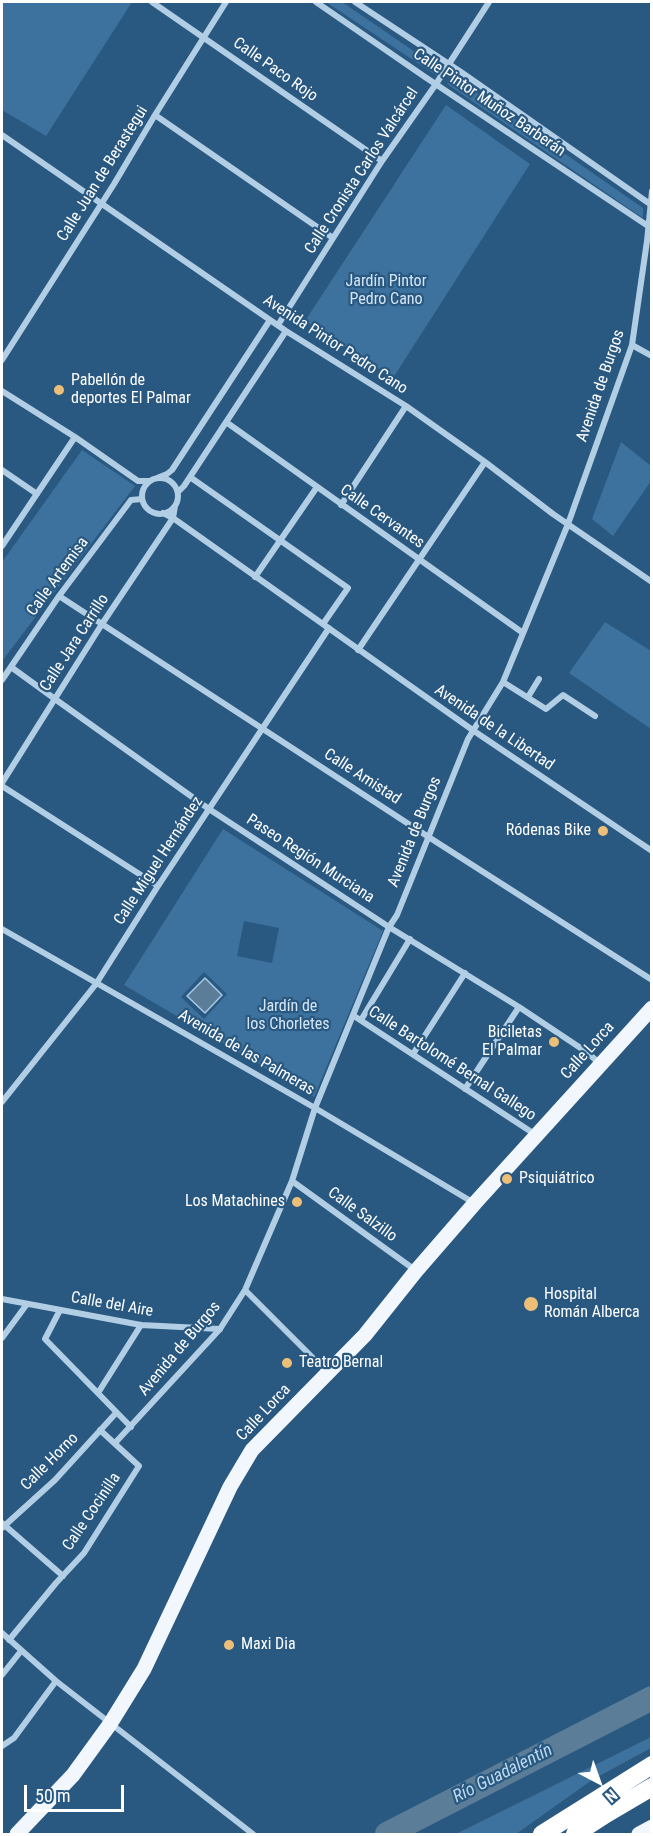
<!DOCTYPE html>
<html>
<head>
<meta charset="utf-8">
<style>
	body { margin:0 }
	#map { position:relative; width:653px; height:1836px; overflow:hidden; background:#295881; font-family:"Roboto Condensed",sans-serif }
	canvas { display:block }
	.frame { position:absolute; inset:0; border:3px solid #fff; pointer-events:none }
	.north { position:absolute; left:569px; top:1752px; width:60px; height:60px; -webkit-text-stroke:4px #295881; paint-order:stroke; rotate:139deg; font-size:16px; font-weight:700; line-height:24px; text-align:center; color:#fff }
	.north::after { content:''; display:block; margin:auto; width:21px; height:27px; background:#fff; clip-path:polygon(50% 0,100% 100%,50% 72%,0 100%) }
	.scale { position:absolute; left:24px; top:1785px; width:100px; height:27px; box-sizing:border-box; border:3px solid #fff; border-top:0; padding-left:8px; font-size:18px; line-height:21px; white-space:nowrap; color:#fff; -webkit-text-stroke:4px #295881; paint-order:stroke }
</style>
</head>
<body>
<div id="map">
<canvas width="653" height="1836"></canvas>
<div class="frame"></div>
<div class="north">N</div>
<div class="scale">50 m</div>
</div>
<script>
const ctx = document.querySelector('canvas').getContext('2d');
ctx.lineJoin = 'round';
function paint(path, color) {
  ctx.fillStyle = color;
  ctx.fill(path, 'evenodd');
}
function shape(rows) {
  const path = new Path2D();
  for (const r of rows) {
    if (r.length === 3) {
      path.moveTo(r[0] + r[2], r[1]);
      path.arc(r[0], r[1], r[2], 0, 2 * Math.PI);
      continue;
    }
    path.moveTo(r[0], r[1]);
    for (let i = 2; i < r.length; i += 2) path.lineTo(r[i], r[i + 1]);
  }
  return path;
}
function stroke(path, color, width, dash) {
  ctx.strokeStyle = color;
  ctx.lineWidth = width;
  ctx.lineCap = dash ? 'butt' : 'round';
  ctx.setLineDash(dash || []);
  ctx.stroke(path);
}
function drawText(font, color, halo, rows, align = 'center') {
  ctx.font = font + ' "Roboto Condensed",sans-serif';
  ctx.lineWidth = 4.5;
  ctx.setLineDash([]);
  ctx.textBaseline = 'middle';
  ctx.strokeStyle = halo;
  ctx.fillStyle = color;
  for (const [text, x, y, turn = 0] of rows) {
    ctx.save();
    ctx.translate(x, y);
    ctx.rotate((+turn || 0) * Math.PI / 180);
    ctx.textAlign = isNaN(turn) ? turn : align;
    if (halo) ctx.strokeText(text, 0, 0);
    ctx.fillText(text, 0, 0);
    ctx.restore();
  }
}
const green = shape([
	[2,2,132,2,46,136,2,110],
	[326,2,342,2,440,69,437,76],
	[453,76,643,208,643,218,447,84],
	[446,105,530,164,393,378,305,321],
	[621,442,651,466,651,481,613,536,592,519],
	[82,450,135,486,2,661,2,562],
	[605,622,651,651,651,729,569,673],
	[223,829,383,931,314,1097,124,985],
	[244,921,279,928,272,963,237,956],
	[204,972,227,994,204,1019,181,997],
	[651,1737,651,1748,592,1780,516,1834,456,1834]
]);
const water = shape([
	[205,978,222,995,205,1013,187,996,205,978]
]);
const river = shape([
	[387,1834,652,1698]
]);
const street = shape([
	[152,2,382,161],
	[316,2,425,77,648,226],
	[355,2,461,72,650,204],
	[155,115,333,238],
	[2,135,286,331,406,406,485,462,553,514,652,582],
	[278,325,382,161,436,84,489,2],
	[632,345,652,356],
	[2,360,114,184,155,115,226,2],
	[2,391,75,437,138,481,149,481],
	[226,422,523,633],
	[2,470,37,494],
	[190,477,348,588,323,624],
	[157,478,167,474,172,470,270,320],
	[160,496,18],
	[178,492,184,486,286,331],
	[341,505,406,406],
	[163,513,173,518,474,731,652,851],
	[2,546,75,437],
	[255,577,317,487],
	[59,596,427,836,652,980],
	[358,650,485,462],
	[11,667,55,699,209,809,389,927,519,1007,588,1053,600,1064],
	[2,680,59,596,131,500,142,499],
	[503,682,546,709,563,695,595,716],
	[528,697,539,679],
	[2,783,102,624,173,518,175,506],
	[2,786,158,886],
	[2,929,315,1108,474,1203],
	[354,1016,536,1135],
	[361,1020,410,939],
	[413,1054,465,973],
	[465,1089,519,1007],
	[2,1102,96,984,158,886,329,628],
	[292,1181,415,1270],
	[245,1290,327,1372],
	[2,1299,141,1325,220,1329],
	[60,1310,45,1339,131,1427],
	[2,1338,27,1304],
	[98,1393,141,1325],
	[115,1443,220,1329,245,1290,292,1181,315,1108,389,927,397,915,468,739,503,682,568,524,632,345,647,241,652,191],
	[2,1523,63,1576],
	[2,1528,55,1480,116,1413],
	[2,1633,56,1681,253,1834],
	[9,1640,56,1583,84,1553,139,1466,100,1430],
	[2,1675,21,1651],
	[2,1746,14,1738,56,1681]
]);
const primary = shape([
	[17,1834,73,1775,110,1724,144,1669,230,1487,252,1450,365,1335,416,1271,475,1203,652,1008],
	[639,1834,652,1827]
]);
const highway = shape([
	[542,1834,652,1765],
	[575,1834,606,1814,652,1787]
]);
const markers = [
	[59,390,6,"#ecbf79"],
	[603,831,6,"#ecbf79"],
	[554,1042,6,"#ecbf79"],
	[507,1179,6,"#ecbf79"],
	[297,1202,6,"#ecbf79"],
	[531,1304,8,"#ecbf79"],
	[287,1363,6,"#ecbf79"],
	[229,1645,6,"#ecbf79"]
];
const streetNames = [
	["Calle Paco Rojo",275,70,35],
	["Calle Pintor Muñoz Barberán",489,103,34],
	["Calle Cronista Carlos Valcárcel",362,171,-57],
	["Calle Juan de Berastegui",103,174,-58],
	["Avenida Pintor Pedro Cano",335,345,33],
	["Avenida de Burgos",601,386,-71],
	["Calle Cervantes",382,517,35],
	["Calle Artemisa",58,577,-54],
	["Calle Jara Carrillo",75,643,-57],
	["Avenida de la Libertad",494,728,34],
	["Calle Amistad",362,777,33],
	["Avenida de Burgos",415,832,-68],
	["Paseo Región Murciana",310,859,33],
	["Calle Miguel Hernández",159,861,-57],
	["Calle Lorca",588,1051,-48],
	["Avenida de las Palmeras",246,1053,30],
	["Calle Bartolomé Bernal Gallego",452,1064,33],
	["Calle Salzillo",362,1215,36],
	["Calle del Aire",112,1305,10],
	["Avenida de Burgos",180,1349,-50],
	["Calle Lorca",264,1413,-47],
	["Calle Horno",50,1462,-45],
	["Calle Cocinilla",92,1512,-56]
];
const parkNames = [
	["Jardín Pintor",386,282],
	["Pedro Cano",386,300],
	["Jardín de",288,1007],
	["los Chorletes",288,1025]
];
const poiNames = [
	["Pabellón de",71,381],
	["deportes El Palmar",71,399],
	["Ródenas Bike",591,831,"right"],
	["Biciletas",542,1033,"right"],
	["El Palmar",542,1051,"right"],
	["Psiquiátrico",519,1179],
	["Los Matachines",285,1202,"right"],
	["Hospital",544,1295],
	["Román Alberca",544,1313],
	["Teatro Bernal",299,1363],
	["Maxi Dia",241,1645]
];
const waterNames = [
	["Río Guadalentín",503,1774,-27]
];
paint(green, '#3e729e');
paint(water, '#5b7d98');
stroke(water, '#a6cae6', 1.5);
stroke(river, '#5b7d98', 24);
stroke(street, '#b1cee5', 6);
stroke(primary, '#f2f7fd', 15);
stroke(highway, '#fff', 18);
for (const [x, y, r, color] of markers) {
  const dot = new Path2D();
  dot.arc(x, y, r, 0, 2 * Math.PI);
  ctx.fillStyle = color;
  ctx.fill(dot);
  stroke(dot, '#295881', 2);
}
drawText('16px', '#fff', '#295881', streetNames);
drawText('16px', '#d4e6f5', '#295881', parkNames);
drawText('16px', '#fff', '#295881', poiNames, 'left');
drawText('italic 18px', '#bdd8ed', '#295881', waterNames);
</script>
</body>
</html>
